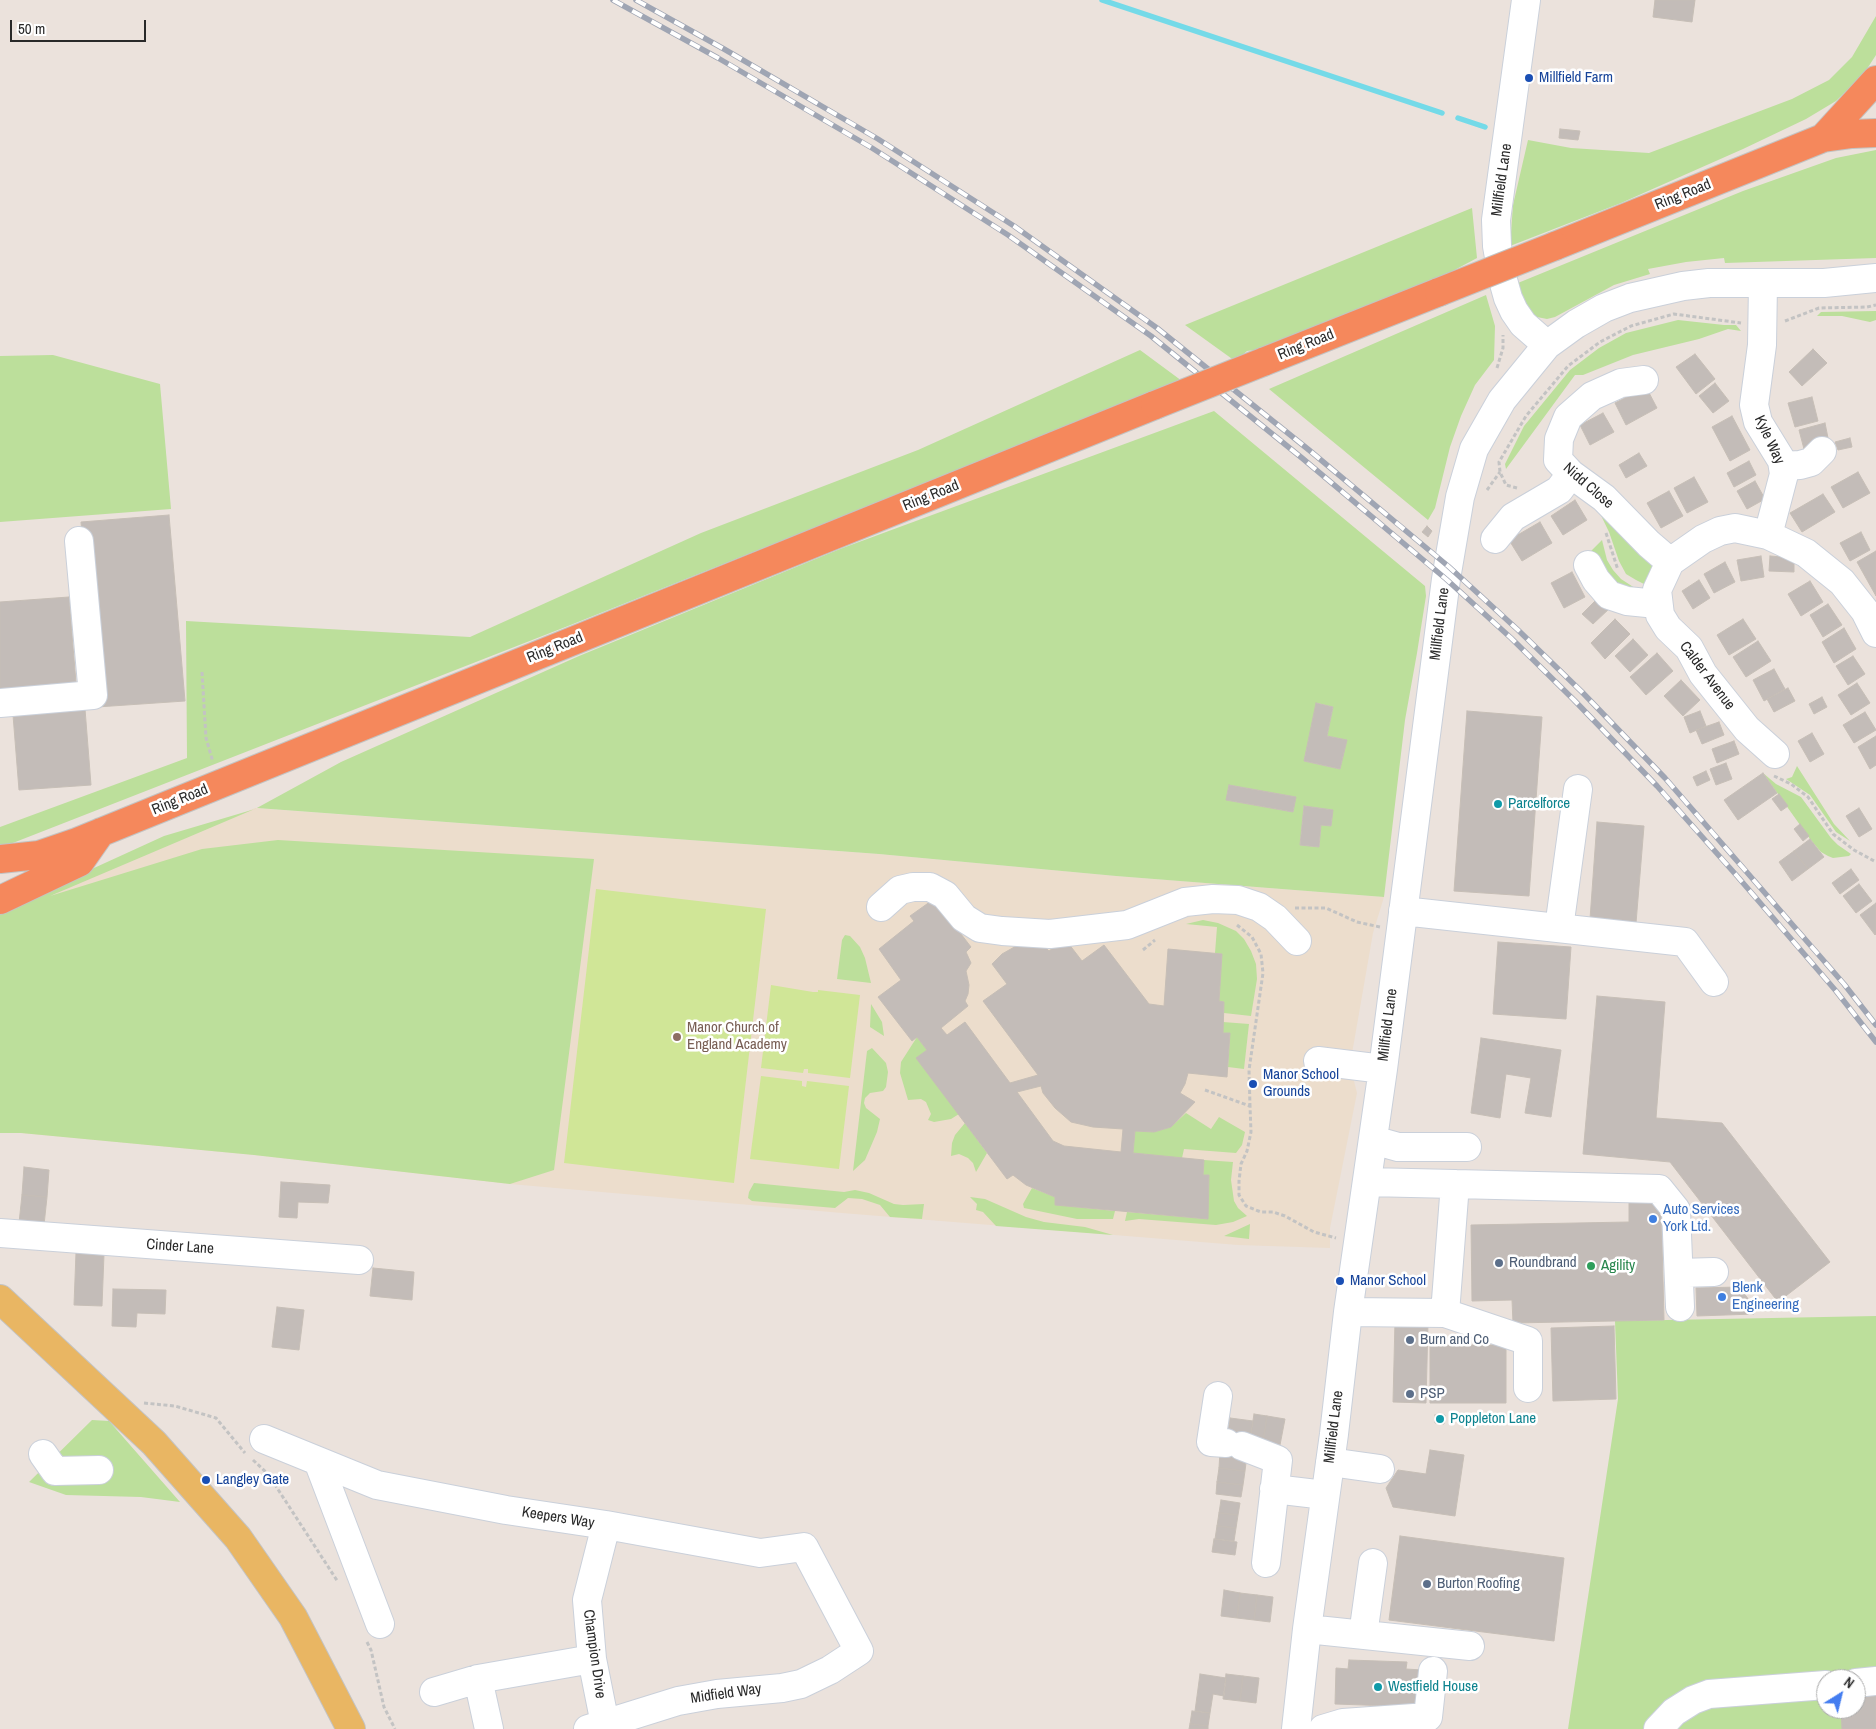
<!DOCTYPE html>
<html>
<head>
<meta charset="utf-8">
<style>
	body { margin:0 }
	#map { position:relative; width:1876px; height:1729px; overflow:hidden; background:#ebe2dc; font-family:"Archivo Narrow",sans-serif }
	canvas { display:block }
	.north { position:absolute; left:1816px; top:1669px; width:50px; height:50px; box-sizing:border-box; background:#fff; border:1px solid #a9a9a9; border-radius:50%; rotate:36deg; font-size:14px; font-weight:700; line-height:20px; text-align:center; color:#292929 }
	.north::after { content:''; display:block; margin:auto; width:18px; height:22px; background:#447df0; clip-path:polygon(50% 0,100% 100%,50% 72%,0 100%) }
	.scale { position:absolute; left:10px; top:20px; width:136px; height:22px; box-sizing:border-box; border:2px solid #292929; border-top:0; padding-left:6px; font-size:15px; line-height:18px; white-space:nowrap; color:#292929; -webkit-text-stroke:4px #fff; paint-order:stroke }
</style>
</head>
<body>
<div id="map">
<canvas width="1876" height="1729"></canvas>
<div class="north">N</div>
<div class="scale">50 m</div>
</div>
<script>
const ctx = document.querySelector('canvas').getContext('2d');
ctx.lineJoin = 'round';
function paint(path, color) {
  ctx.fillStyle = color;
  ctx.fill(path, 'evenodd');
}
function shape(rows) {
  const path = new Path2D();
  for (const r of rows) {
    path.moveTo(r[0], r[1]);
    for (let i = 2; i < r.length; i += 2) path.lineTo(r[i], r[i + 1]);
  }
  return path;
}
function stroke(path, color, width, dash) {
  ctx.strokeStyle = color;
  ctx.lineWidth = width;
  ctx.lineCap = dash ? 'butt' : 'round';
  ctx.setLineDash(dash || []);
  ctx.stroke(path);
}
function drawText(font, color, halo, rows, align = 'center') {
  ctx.font = font + ' "Archivo Narrow",sans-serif';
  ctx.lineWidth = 5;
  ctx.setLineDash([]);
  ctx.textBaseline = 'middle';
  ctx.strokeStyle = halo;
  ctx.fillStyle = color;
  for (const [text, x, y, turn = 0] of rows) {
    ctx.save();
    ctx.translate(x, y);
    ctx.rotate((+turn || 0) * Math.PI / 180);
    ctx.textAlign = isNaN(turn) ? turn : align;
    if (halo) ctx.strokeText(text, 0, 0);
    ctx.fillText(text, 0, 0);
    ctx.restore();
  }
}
const education = shape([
	[255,808,879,854,1116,876,1384,897,1373,933,1350,1065,1357,1093,1330,1228,1330,1248,1238,1245,842,1213,510,1184,254,1155,21,1133,0,1133,43,898]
]);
const green = shape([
	[1876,16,1876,55,1863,75,1836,101,1806,119,1743,149,1621,203,1510,246,1513,205,1528,140,1571,148,1649,153,1792,99,1829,80,1852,57],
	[1876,150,1876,258,1725,263,1724,258,1686,262,1648,269,1650,274,1614,285,1555,317,1547,319,1537,317,1527,311,1513,285,1743,191,1836,158],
	[1472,208,1477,258,1434,281,1261,349,1247,351,1235,361,1185,325],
	[1486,295,1495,326,1494,360,1475,385,1461,416,1450,447,1435,508,1428,520,1269,389],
	[1876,311,1876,320,1870,322,1842,316,1817,316,1821,312],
	[1678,320,1724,325,1736,325,1741,331,1728,329,1699,339,1633,355,1583,375,1575,375,1506,469,1505,464,1524,426,1570,370,1599,348,1626,333],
	[1140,350,1182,381,568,626,0,848,0,827,187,758,186,621,470,637,701,533,918,450],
	[53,355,160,384,171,509,0,522,0,356],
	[1214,411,1425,586,1426,596,1417,653,1405,720,1384,897,1116,876,879,854,257,808,50,896,202,849,278,840,594,859,554,1170,510,1184,254,1155,21,1133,0,1133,0,911,164,836,255,809,341,762,579,656,840,549],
	[1317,703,1333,707,1327,736,1346,740,1340,769,1304,761],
	[1229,785,1295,797,1293,812,1227,800],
	[1304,806,1332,810,1331,826,1321,825,1319,847,1300,845],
	[1595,503,1654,566,1646,585,1636,580,1626,574,1619,561,1609,532],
	[1602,540,1607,560,1613,570,1621,579,1638,590,1624,595,1590,552],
	[1797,766,1834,824,1850,841,1836,832,1810,795,1786,779,1792,777],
	[1763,773,1776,784,1801,797,1831,838,1838,845,1851,854,1849,856,1833,858,1828,856,1821,852,1810,839],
	[1203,920,1218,923,1236,931,1244,939,1251,951,1256,964,1257,979,1251,1016,1224,1013,1224,1002,1219,1001,1222,954,1215,953,1217,927,1186,924],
	[845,935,850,936,860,947,865,958,871,983,837,979,842,940],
	[871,1004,882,1022,884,1036,870,1027],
	[1223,1022,1249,1024,1244,1069,1228,1067,1230,1034,1223,1033],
	[917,1037,927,1050,959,1114,951,1119,934,1122,928,1120,931,1114,926,1102,921,1099,908,1100,900,1073,901,1062],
	[872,1048,886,1063,888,1072,886,1087,883,1091,870,1093,865,1098,864,1103,866,1108,880,1119,877,1132,865,1160,853,1171,867,1051],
	[1186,1113,1211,1129,1219,1117,1245,1132,1242,1145,1236,1153,1184,1149,1182,1158,1133,1153,1135,1131,1154,1132,1171,1127],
	[965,1123,987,1153,976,1172,973,1163,968,1158,959,1154,951,1156,952,1143,955,1135],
	[1204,1160,1233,1162,1231,1180,1234,1201,1238,1208,1247,1216,1233,1222,1216,1225,1139,1219,1125,1221,1127,1212,1207,1219,1209,1175,1203,1175],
	[754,1183,844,1192,855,1190,869,1193,894,1204,903,1205,924,1204,922,1219,890,1217,880,1205,862,1199,848,1198,835,1208,752,1201,748,1198,749,1192],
	[1032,1188,1055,1197,1056,1205,1115,1211,1113,1219,1077,1219,1024,1208,1023,1204],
	[970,1197,985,1199,1026,1217,1044,1222,1085,1227,1113,1235,996,1226,983,1212,976,1210,977,1204],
	[1250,1224,1249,1239,1224,1236],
	[1876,1316,1876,1729,1568,1729,1618,1399,1615,1321],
	[1826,1679,1856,1679,1856,1709,1826,1709],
	[92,1420,109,1421,180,1502,141,1497,66,1495,29,1482]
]);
const pitch = shape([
	[596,889,766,909,734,1183,564,1163],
	[771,985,813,992,818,992,818,990,860,995,850,1078,808,1073,808,1069,804,1069,803,1073,761,1068],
	[761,1076,802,1081,802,1086,806,1087,807,1081,849,1086,839,1169,750,1159]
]);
const stream = shape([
	[1102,0,1442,113],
	[1458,118,1485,127]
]);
const building = shape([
	[1655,0,1695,0,1692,22,1653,17,1655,0],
	[1560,129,1580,131,1578,140,1559,138,1560,129],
	[1813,349,1827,363,1802,386,1789,372,1813,349],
	[1695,354,1715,379,1696,394,1676,367,1695,354],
	[1715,383,1729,401,1713,413,1699,396,1715,383],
	[1646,387,1657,408,1626,425,1615,403,1646,387],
	[1812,397,1818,421,1795,427,1788,403,1812,397],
	[1603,413,1614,432,1590,445,1580,425,1603,413],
	[1732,416,1750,450,1730,461,1712,427,1732,416],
	[1825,423,1829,443,1804,449,1799,430,1825,423],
	[1850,438,1852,447,1838,450,1835,442,1850,438],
	[1639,453,1647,466,1626,478,1619,465,1639,453],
	[1749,461,1756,475,1734,487,1727,473,1749,461],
	[1858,472,1870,493,1843,508,1831,487,1858,472],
	[1694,477,1708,502,1687,513,1674,488,1694,477],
	[1755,481,1765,499,1747,509,1737,491,1755,481],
	[1669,491,1683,516,1661,528,1647,503,1669,491],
	[1823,494,1835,512,1802,532,1790,513,1823,494],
	[1575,500,1587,520,1563,535,1551,516,1575,500],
	[169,515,185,701,97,707,81,522,169,515],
	[1540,522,1552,543,1522,561,1509,540,1540,522],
	[1427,526,1432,531,1428,537,1422,532,1427,526],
	[1861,532,1870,550,1850,561,1840,543,1861,532],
	[1876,551,1876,596,1857,562,1876,551],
	[1761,556,1764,577,1741,581,1737,560,1761,556],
	[1770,556,1794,558,1794,572,1769,571,1770,556],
	[1725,562,1735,582,1714,593,1704,574,1725,562],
	[1572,572,1585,597,1564,608,1551,583,1572,572],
	[1699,580,1710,598,1693,609,1682,591,1699,580],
	[1810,581,1823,602,1801,616,1788,594,1810,581],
	[69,597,76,683,0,689,0,602,69,597],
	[1599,597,1610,608,1593,624,1582,614,1599,597],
	[1828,604,1842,625,1823,637,1810,615,1828,604],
	[1615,619,1630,634,1605,659,1591,643,1615,619],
	[1743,619,1756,639,1729,655,1717,635,1743,619],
	[1844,628,1856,649,1834,663,1822,642,1844,628],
	[1633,639,1648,655,1630,672,1615,656,1633,639],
	[1758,641,1771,661,1746,677,1733,657,1758,641],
	[1657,653,1673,671,1646,695,1630,677,1657,653],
	[1853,656,1865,674,1848,685,1836,666,1853,656],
	[1774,669,1785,689,1764,701,1753,680,1774,669],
	[1681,680,1700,700,1683,716,1664,696,1681,680],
	[1857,683,1870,703,1851,715,1838,695,1857,683],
	[1788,688,1795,701,1774,712,1767,699,1788,688],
	[1822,697,1827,707,1814,714,1809,704,1822,697],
	[1316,703,1333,707,1327,736,1347,740,1340,769,1304,761,1316,703],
	[85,709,91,785,19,790,13,715,85,709],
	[1467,711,1542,717,1529,896,1454,891,1467,711],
	[1700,711,1706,726,1690,733,1684,717,1700,711],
	[1865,712,1876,730,1854,743,1843,725,1865,712],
	[1719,722,1724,735,1702,744,1696,730,1719,722],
	[1812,733,1824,754,1810,762,1798,741,1812,733],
	[1876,736,1876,765,1870,769,1858,747,1876,736],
	[1734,741,1739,754,1717,763,1712,749,1734,741],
	[1726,763,1732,779,1716,785,1710,769,1726,763],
	[1706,771,1710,780,1697,786,1693,777,1706,771],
	[1763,773,1777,793,1738,820,1724,800,1763,773],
	[1229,785,1296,797,1293,812,1226,800,1229,785],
	[1779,794,1788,806,1781,811,1772,799,1779,794],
	[1304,806,1333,810,1331,826,1321,825,1319,847,1300,845,1304,806],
	[1859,808,1872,829,1859,837,1846,816,1859,808],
	[1597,822,1644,826,1636,923,1590,919,1597,822],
	[1800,824,1809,836,1803,841,1794,829,1800,824],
	[1810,839,1824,857,1808,869,1794,851,1810,839],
	[1794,851,1808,869,1792,881,1779,862,1794,851],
	[1851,869,1859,880,1840,894,1832,883,1851,869],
	[1859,884,1872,901,1856,913,1843,896,1859,884],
	[934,899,971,947,966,952,971,963,966,971,969,985,968,994,965,1001,968,1006,941,1028,947,1035,965,1022,1010,1083,1038,1075,983,1001,1007,984,992,964,1002,954,1025,941,1043,945,1049,951,1065,939,1082,961,1104,945,1149,1004,1164,1006,1168,949,1222,954,1219,1001,1224,1002,1223,1033,1230,1033,1227,1077,1188,1073,1185,1084,1180,1093,1195,1102,1171,1127,1154,1132,1135,1131,1133,1153,1204,1160,1203,1175,1209,1175,1208,1219,1055,1205,1055,1197,1026,1185,1013,1175,1007,1179,916,1058,927,1050,917,1037,912,1041,878,997,901,980,879,949,914,921,910,916,934,899],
	[1041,1086,1043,1093,1055,1108,1071,1122,1093,1127,1123,1129,1121,1152,1064,1146,1053,1141,1017,1092,1041,1086],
	[1876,903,1876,934,1875,935,1860,915,1876,903],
	[1498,942,1571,947,1566,1019,1493,1014,1498,942],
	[1597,996,1665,1002,1656,1118,1722,1123,1830,1262,1778,1302,1670,1162,1583,1154,1597,996],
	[1481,1038,1561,1050,1551,1117,1525,1113,1531,1078,1506,1074,1500,1118,1471,1113,1481,1038],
	[24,1167,49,1170,47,1197,22,1195,24,1167],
	[281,1182,330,1185,328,1203,298,1202,297,1218,279,1217,281,1182],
	[22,1195,47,1197,44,1225,19,1223,22,1195],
	[1661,1200,1664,1320,1513,1323,1512,1300,1472,1301,1471,1225,1629,1222,1629,1201,1661,1200],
	[76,1253,104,1254,102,1306,74,1305,76,1253],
	[373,1268,414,1272,412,1300,370,1296,373,1268],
	[1739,1287,1753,1305,1754,1314,1697,1316,1696,1288,1739,1287],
	[113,1289,166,1290,165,1314,137,1313,136,1327,112,1326,113,1289],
	[277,1307,304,1310,299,1350,272,1347,277,1307],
	[1395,1321,1428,1322,1426,1403,1393,1402,1395,1321],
	[1614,1326,1616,1399,1553,1401,1551,1328,1614,1326],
	[1430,1345,1506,1345,1506,1403,1430,1403,1430,1345],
	[1254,1414,1267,1416,1263,1442,1250,1440,1254,1414],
	[1435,1415,1445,1415,1444,1424,1435,1423,1435,1415],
	[1267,1416,1285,1419,1280,1445,1263,1442,1267,1416],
	[1230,1418,1253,1421,1250,1440,1225,1453,1230,1418],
	[1430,1450,1464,1455,1455,1516,1393,1507,1386,1488,1398,1470,1426,1474,1430,1450],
	[1220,1452,1247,1455,1245,1471,1219,1468,1220,1452],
	[1219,1468,1245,1471,1243,1485,1217,1482,1219,1468],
	[1217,1482,1243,1485,1241,1497,1216,1494,1217,1482],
	[1221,1500,1240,1503,1238,1515,1219,1513,1221,1500],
	[1219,1513,1238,1515,1236,1528,1217,1526,1219,1513],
	[1217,1526,1236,1528,1234,1541,1215,1539,1217,1526],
	[1400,1536,1564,1558,1554,1641,1389,1620,1400,1536],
	[1214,1539,1237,1542,1235,1555,1212,1552,1214,1539],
	[1224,1590,1240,1593,1237,1618,1221,1616,1224,1590],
	[1240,1593,1257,1595,1254,1620,1237,1618,1240,1593],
	[1257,1595,1273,1597,1270,1622,1254,1620,1257,1595],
	[1349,1660,1407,1662,1406,1669,1422,1670,1421,1707,1335,1704,1336,1668,1348,1669,1349,1660],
	[1200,1674,1226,1678,1224,1696,1213,1694,1210,1713,1195,1711,1200,1674],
	[1226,1674,1243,1676,1240,1701,1223,1699,1226,1674],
	[1243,1676,1259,1678,1256,1703,1240,1701,1243,1676],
	[1876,1695,1876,1729,1842,1729,1841,1709,1856,1709,1856,1697,1876,1695],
	[1192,1711,1210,1713,1208,1726,1190,1724,1192,1711],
	[1190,1724,1208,1726,1208,1729,1189,1729,1190,1724]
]);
const path = shape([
	[1785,321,1819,308,1867,307,1876,305],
	[1497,368,1503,348,1503,335],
	[1517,488,1506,485,1500,472,1499,462,1526,416,1568,366,1600,342,1631,326,1674,314,1741,323],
	[1487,490,1500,472],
	[1606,533,1618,570],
	[202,672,206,738,213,762],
	[1774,776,1791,784,1808,797,1833,834,1854,850,1876,862],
	[1295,908,1326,908,1357,922,1380,927],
	[1237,925,1252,937,1261,954,1263,973,1249,1070,1250,1106],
	[1143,950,1155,940],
	[1205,1090,1250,1106,1251,1132,1247,1151,1241,1164,1239,1181,1239,1195,1246,1206,1261,1212,1273,1212,1285,1216,1314,1232,1336,1238],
	[144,1403,175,1406,216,1418,245,1453],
	[253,1460,268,1474,338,1582],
	[367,1642,371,1650,384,1707,395,1729]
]);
const minor = shape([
	[1526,0,1496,220,1497,246,1503,280,1508,298,1514,311,1523,324,1547,345],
	[1763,284,1762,345,1754,405,1758,422,1782,461,1784,474,1768,535],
	[1644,380,1621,383,1592,396,1568,417,1559,439,1558,460,1571,474,1604,498,1649,544,1670,562],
	[1783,466,1800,465,1811,462,1822,451],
	[1495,539,1513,517,1559,490,1571,474],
	[1588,565,1596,580,1609,595,1627,601,1647,603,1657,602],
	[0,703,93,695,79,541],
	[1775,754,1747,729,1703,674,1689,648,1668,628,1660,615,1657,590,1670,562,1703,539,1720,531,1735,528,1768,535,1806,553,1842,582,1865,611,1876,633],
	[881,907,900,890,913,887,930,887,945,895,964,918,980,928,1002,931,1050,934,1127,925,1185,902,1213,899,1238,900,1259,907,1275,918,1297,941],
	[1403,911,1685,942,1714,982],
	[1559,928,1578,789],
	[1318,1061,1383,1069],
	[1373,1140,1398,1147,1467,1147],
	[1455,1184,1659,1189,1676,1210,1680,1307],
	[0,1233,359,1260],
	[1679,1273,1714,1272],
	[1348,1312,1445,1313,1455,1184,1367,1182],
	[1445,1313,1528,1341,1528,1388],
	[1218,1396,1211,1442,1226,1443],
	[264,1439,377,1485,506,1510,606,1525,760,1553,804,1547,859,1651,830,1670,801,1684,782,1688,717,1694,678,1701,588,1729],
	[1242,1446,1278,1460,1266,1563],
	[43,1454,55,1471,99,1470],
	[318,1461,380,1624],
	[1330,1462,1380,1469],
	[1274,1489,1325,1495],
	[1307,1629,1470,1646],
	[1363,1635,1373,1563],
	[478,1679,489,1729],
	[1856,1683,1876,1681],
	[434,1692,478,1679,592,1659],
	[605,1724,592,1659,587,1600,606,1525],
	[1296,1729,1307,1629,1334,1434,1348,1312,1383,1069,1446,579,1460,497,1474,449,1502,400,1547,345,1576,324,1604,308,1630,298,1683,286,1709,283,1824,283,1876,278],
	[1323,1729,1343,1723,1428,1717,1433,1671],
	[1658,1729,1674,1712,1693,1700,1709,1694,1826,1685]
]);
const major = shape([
	[0,1299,154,1443,238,1538,293,1617,351,1729]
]);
const highway = shape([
	[1823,138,1876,80],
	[1555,246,1823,138,1852,134,1876,133],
	[1263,362,1439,292],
	[0,859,39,855,77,842,1155,405],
	[0,900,80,862,101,832]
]);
const rail = shape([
	[613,0,718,58,872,148,1008,235,1151,336,1302,458,1446,579,1511,638,1574,700,1657,786,1737,876,1836,991,1876,1042],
	[636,0,724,49,878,139,1014,226,1157,328,1309,450,1448,566,1518,630,1582,692,1665,778,1844,984,1876,1025]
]);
const highwayBridge = shape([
	[1439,292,1555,246],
	[1155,405,1263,362]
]);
const markers = [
	[1529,78,5,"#1a4fb4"],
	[1498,804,5,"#0f9aa8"],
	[677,1037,5,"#8d6e63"],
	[1253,1084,5,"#1a4fb4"],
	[1653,1219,5,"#3f7fe0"],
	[1499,1263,5,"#5c6f8a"],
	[1591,1266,5,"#2e9e5b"],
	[1340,1281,5,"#1a4fb4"],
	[1722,1297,5,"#3f7fe0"],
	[1410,1340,5,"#5c6f8a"],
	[1410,1394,5,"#5c6f8a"],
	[1440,1419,5,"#0f9aa8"],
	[206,1480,5,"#1a4fb4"],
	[1427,1584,5,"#5c6f8a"],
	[1378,1687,5,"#0f9aa8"]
];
const transitNames = [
	["Millfield Farm",1539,78],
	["Manor School",1263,1075],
	["Grounds",1263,1092],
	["Manor School",1350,1281],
	["Langley Gate",216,1480]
];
const streetNames = [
	["Millfield Lane",1502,180,-82],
	["Ring Road",1683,195,-22],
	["Ring Road",1306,345,-22],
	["Kyle Way",1769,440,65],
	["Nidd Close",1588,486,41],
	["Ring Road",931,496,-22],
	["Millfield Lane",1440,624,-83],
	["Ring Road",555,648,-22],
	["Calder Avenue",1707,676,53],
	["Ring Road",180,800,-22],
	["Millfield Lane",1388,1025,-83],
	["Cinder Lane",180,1247,4],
	["Millfield Lane",1334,1427,-83],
	["Keepers Way",558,1518,9],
	["Champion Drive",594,1654,82],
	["Midfield Way",726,1694,-8]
];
const cultureNames = [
	["Parcelforce",1508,804],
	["Poppleton Lane",1450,1419],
	["Westfield House",1388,1687]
];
const educationNames = [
	["Manor Church of",687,1028],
	["England Academy",687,1045]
];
const shopNames = [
	["Auto Services",1663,1210],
	["York Ltd.",1663,1227],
	["Blenk",1732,1288],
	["Engineering",1732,1305]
];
const serviceNames = [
	["Roundbrand",1509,1263],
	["Burn and Co",1420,1340],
	["PSP",1420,1394],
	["Burton Roofing",1437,1584]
];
const leisureNames = [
	["Agility",1601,1266]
];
paint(education, '#ecddcc');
paint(green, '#bcdf9b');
paint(pitch, '#d0e697');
stroke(stream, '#74dae8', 5.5);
paint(building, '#c3bcb8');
stroke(building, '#c6beb6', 1);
stroke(minor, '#cad0da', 30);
stroke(major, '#c3c3c3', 30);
stroke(highway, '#c3c3c3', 30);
stroke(path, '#c3c3c3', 3, [4, 2.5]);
stroke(minor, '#fff', 28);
stroke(major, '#e9b663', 28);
stroke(highway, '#f5885c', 28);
stroke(rail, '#9fa5b3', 5.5);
stroke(rail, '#fff', 4, [11]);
stroke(highwayBridge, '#c3c3c3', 30, []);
stroke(highwayBridge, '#f5885c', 28);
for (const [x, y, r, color] of markers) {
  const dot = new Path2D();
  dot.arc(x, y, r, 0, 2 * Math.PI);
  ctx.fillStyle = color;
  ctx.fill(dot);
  stroke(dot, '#fff', 2);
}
drawText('15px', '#164399', '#fff', transitNames, 'left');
drawText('15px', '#292929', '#fff', streetNames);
drawText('15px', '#0d838f', '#fff', cultureNames, 'left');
drawText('15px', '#785e54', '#fff', educationNames, 'left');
drawText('15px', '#366cbe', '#fff', shopNames, 'left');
drawText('15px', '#4e5e75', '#fff', serviceNames, 'left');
drawText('15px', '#27864d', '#fff', leisureNames, 'left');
</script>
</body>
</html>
